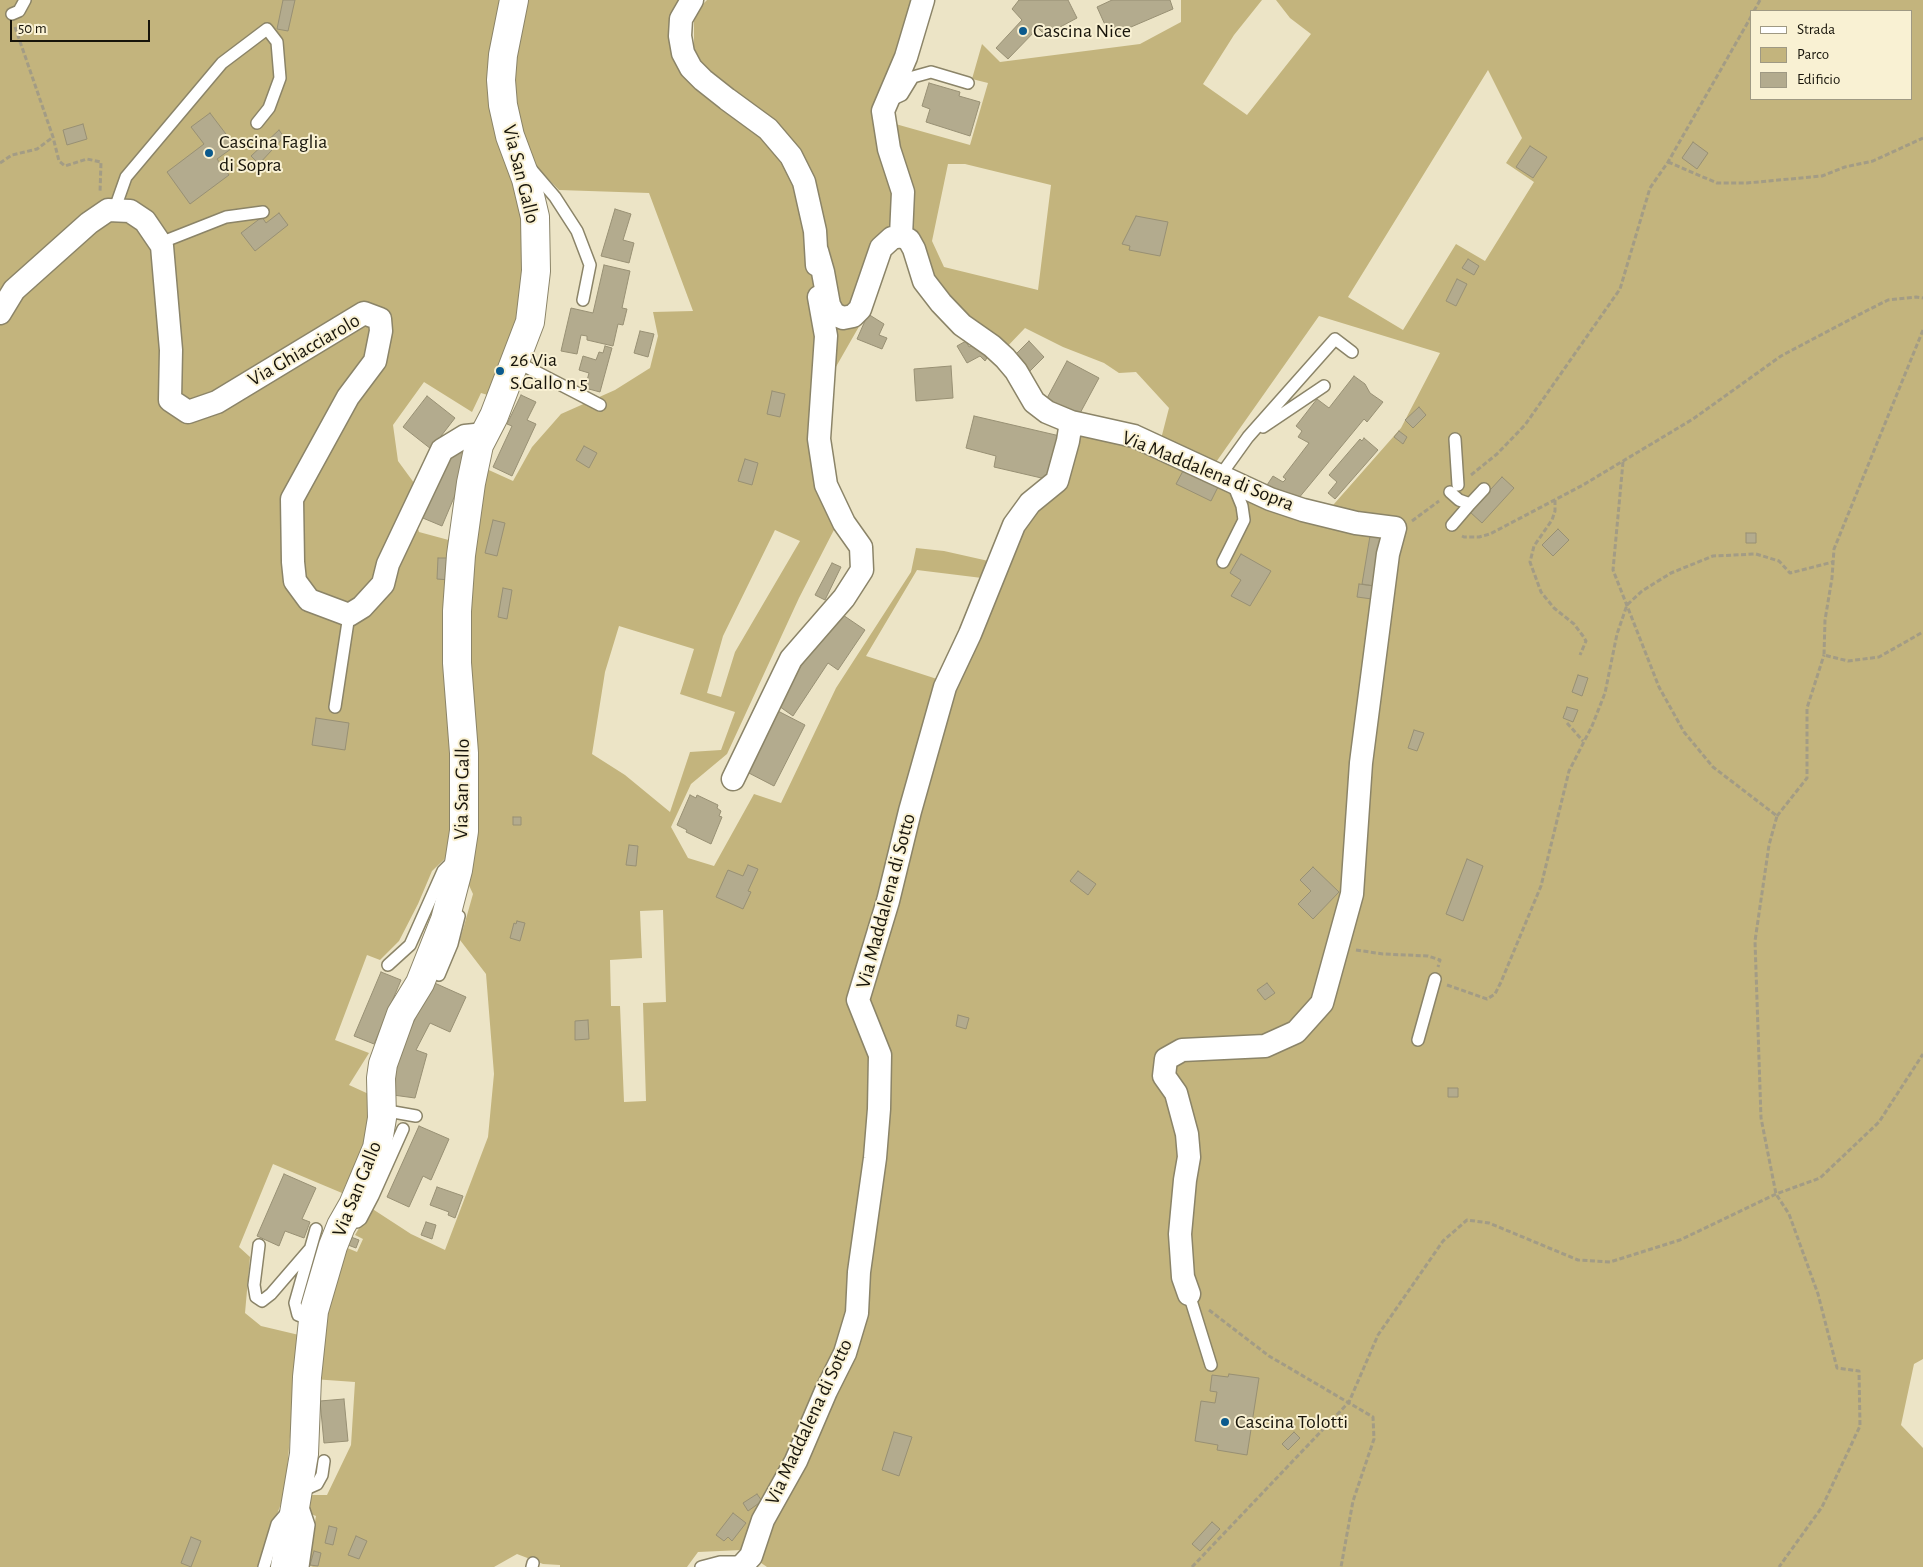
<!DOCTYPE html>
<html>
<head>
<meta charset="utf-8">
<style>
	body { margin:0 }
	#map { position:relative; width:1923px; height:1567px; overflow:hidden; background:#ece4c6; font-family:"Alegreya Sans",sans-serif }
	canvas { display:block }
	.legend { position:absolute; left:1750px; top:10px; width:162px; height:90px; box-sizing:border-box; background:#f9f1d3; border:1px solid #9f9983; margin:0; padding:6px 9px; list-style:none; font-size:15px; color:#17140a }
	.legend li { display:flex; align-items:center; gap:10px; height:25px }
	.legend b { width:25px; border:1px solid #9f9983 }
	.scale { position:absolute; left:10px; top:20px; width:140px; height:22px; box-sizing:border-box; border:2px solid #17140a; border-top:0; padding-left:6px; font-size:15px; line-height:18px; white-space:nowrap; color:#17140a; -webkit-text-stroke:4px #f9f1d3; paint-order:stroke }
</style>
</head>
<body>
<div id="map">
<canvas width="1923" height="1567"></canvas>
<ul class="legend">
<li><b style="height:6px;background:#fff"></b>Strada</li>
<li><b style="height:14px;background:#c3b47d"></b>Parco</li>
<li><b style="height:14px;background:#b3ab8e"></b>Edificio</li>
</ul>
<div class="scale">50 m</div>
</div>
<script>
const ctx = document.querySelector('canvas').getContext('2d');
ctx.lineJoin = 'round';
function paint(path, color) {
  ctx.fillStyle = color;
  ctx.fill(path, 'evenodd');
}
function shape(rows) {
  const path = new Path2D();
  for (const r of rows) {
    path.moveTo(r[0], r[1]);
    for (let i = 2; i < r.length; i += 2) path.lineTo(r[i], r[i + 1]);
  }
  return path;
}
function stroke(path, color, width, dash) {
  ctx.strokeStyle = color;
  ctx.lineWidth = width;
  ctx.lineCap = dash ? 'butt' : 'round';
  ctx.setLineDash(dash || []);
  ctx.stroke(path);
}
function drawText(font, color, halo, rows, align = 'center') {
  ctx.font = font + ' "Alegreya Sans",sans-serif';
  ctx.lineWidth = 4;
  ctx.setLineDash([]);
  ctx.textBaseline = 'middle';
  ctx.strokeStyle = halo;
  ctx.fillStyle = color;
  for (const [text, x, y, turn = 0] of rows) {
    ctx.save();
    ctx.translate(x, y);
    ctx.rotate((+turn || 0) * Math.PI / 180);
    ctx.textAlign = isNaN(turn) ? turn : align;
    if (halo) ctx.strokeText(text, 0, 0);
    ctx.fillText(text, 0, 0);
    ctx.restore();
  }
}
const green = shape([
	[0,0,503,0,526,212,520,312,491,396,481,393,472,412,424,382,393,425,398,461,417,487,413,513,419,532,456,542,455,849,432,871,418,904,399,941,380,960,367,955,335,1040,369,1053,349,1085,373,1096,375,1117,353,1187,346,1184,342,1193,273,1164,239,1247,250,1257,245,1313,261,1326,299,1335,285,1493,265,1546,260,1567,0,1567],
	[528,0,681,0,679,69,699,91,760,137,812,181,732,93,699,63,694,50,694,21,701,6,707,0,916,0,892,123,970,145,988,83,972,79,982,44,1000,62,1140,44,1181,22,1181,0,1262,0,1234,35,1203,84,1247,115,1311,34,1290,18,1276,0,1923,0,1923,1359,1914,1364,1901,1425,1923,1448,1923,1567,767,1567,742,1550,698,1552,687,1567,560,1567,560,1565,543,1564,517,1554,494,1567,313,1567,307,1565,316,1516,306,1512,310,1495,327,1495,351,1445,355,1382,313,1379,319,1342,345,1247,357,1252,363,1239,355,1235,371,1208,411,1234,445,1250,488,1137,494,1074,486,974,460,940,473,894,467,881,459,627,480,466,513,481,532,447,561,414,615,390,650,368,658,336,653,312,693,311,649,193,559,190,532,162,512,97,515,48],
	[1752,11,1912,11,1912,99,1752,99],
	[1488,70,1522,138,1506,163,1534,182,1485,261,1456,244,1403,330,1348,297],
	[948,164,965,164,1051,185,1038,290,944,267,932,241],
	[904,244,965,323,1003,351,1025,328,1063,347,1104,363,1119,373,1136,372,1169,408,1161,439,1214,465,1319,316,1440,353,1401,428,1327,512,1397,519,1391,593,1363,589,1371,532,1156,452,1078,431,1025,520,931,751,993,562,944,551,916,548,911,572,836,688,781,803,754,794,714,866,688,858,671,827,691,784,727,754,799,598,837,524,819,383,833,372,869,309,888,249],
	[775,530,800,541,735,652,721,697,707,693,723,636],
	[917,570,982,578,937,679,866,656],
	[619,626,694,649,680,694,735,712,721,750,690,752,670,812,625,775,592,754,605,672],
	[663,910,666,1002,643,1003,646,1101,624,1102,620,1006,611,1006,610,960,642,958,640,911]
]);
const building = shape([
	[283,0,295,0,288,31,277,29,283,0],
	[1019,0,1068,0,1077,18,1045,35,1038,28,1008,59,996,48,1022,20,1012,9,1019,0],
	[1112,0,1170,0,1173,9,1110,36,1097,7,1112,0],
	[929,83,960,92,959,96,980,102,970,136,926,122,930,109,922,106,929,83],
	[210,113,235,146,217,159,229,175,190,204,167,172,204,144,191,127,210,113],
	[83,124,87,139,67,145,63,130,83,124],
	[279,130,284,137,259,164,251,156,279,130],
	[1693,142,1708,153,1697,169,1682,158,1693,142],
	[1530,146,1547,157,1533,178,1516,167,1530,146],
	[615,209,631,214,623,240,634,243,629,263,601,256,615,209],
	[279,213,288,225,255,251,241,233,262,217,266,223,279,213],
	[1136,216,1168,222,1160,256,1129,250,1130,246,1122,244,1136,216],
	[1468,259,1479,266,1474,275,1462,268,1468,259],
	[604,265,630,271,622,308,627,309,623,325,618,324,613,346,587,340,587,336,581,335,577,354,561,351,571,308,593,313,604,265],
	[1457,279,1467,284,1456,306,1446,301,1457,279],
	[868,314,884,324,879,335,887,338,882,349,857,339,868,314],
	[640,331,654,334,648,357,634,353,640,331],
	[966,341,969,347,973,345,976,349,978,346,989,355,985,361,980,356,967,363,957,346,966,341],
	[1029,341,1044,357,1027,374,1012,358,1029,341],
	[605,346,612,348,600,392,585,388,589,373,579,370,583,356,596,360,599,352,603,353,605,346],
	[1067,361,1099,378,1078,417,1046,400,1067,361],
	[951,366,953,398,916,401,914,369,951,366],
	[1354,376,1365,384,1370,393,1383,402,1367,422,1364,419,1298,499,1278,491,1267,485,1273,476,1283,482,1286,479,1283,477,1309,443,1298,437,1302,431,1296,426,1317,399,1329,408,1354,376],
	[772,391,785,394,780,417,767,414,772,391],
	[521,395,536,402,527,420,536,424,512,476,493,467,512,426,507,424,521,395],
	[427,396,455,418,431,449,403,427,427,396],
	[1419,407,1426,415,1413,428,1405,420,1419,407],
	[974,416,1060,436,1050,480,994,467,996,456,966,448,974,416],
	[1399,431,1407,437,1403,444,1394,437,1399,431],
	[1364,438,1378,450,1335,499,1328,493,1337,482,1329,475,1360,439,1362,441,1364,438],
	[584,446,597,453,589,468,576,460,584,446],
	[454,450,464,454,466,469,442,526,418,516,454,450],
	[745,459,758,463,752,485,738,481,745,459],
	[1183,471,1218,487,1211,501,1176,484,1183,471],
	[1502,477,1514,488,1482,523,1470,512,1502,477],
	[493,520,505,523,497,556,485,553,493,520],
	[1558,529,1569,540,1553,556,1542,545,1558,529],
	[1746,533,1756,533,1756,543,1746,543,1746,533],
	[1370,536,1382,538,1374,586,1362,584,1370,536],
	[1241,554,1271,571,1250,606,1231,596,1241,580,1230,573,1241,554],
	[438,558,451,558,450,580,437,579,438,558],
	[832,563,841,567,825,600,815,595,832,563],
	[1359,584,1374,586,1372,599,1357,597,1359,584],
	[503,588,512,590,507,619,498,617,503,588],
	[837,611,865,630,838,670,828,663,793,716,776,704,837,611],
	[1578,675,1588,678,1582,696,1572,692,1578,675],
	[1567,707,1578,710,1573,722,1563,718,1567,707],
	[776,710,805,725,774,786,745,771,776,710],
	[316,718,349,723,345,750,312,745,316,718],
	[1414,730,1424,733,1417,751,1408,748,1414,730],
	[690,795,696,798,697,795,718,805,717,808,721,811,719,816,722,817,711,844,686,832,687,830,677,825,690,795],
	[513,817,521,817,521,825,513,825,513,817],
	[629,845,638,846,636,866,626,865,629,845],
	[1467,859,1483,866,1463,921,1446,914,1467,859],
	[748,865,758,869,748,891,751,892,743,909,716,897,728,870,743,876,748,865],
	[1313,867,1339,892,1313,919,1298,904,1311,891,1300,880,1313,867],
	[1078,871,1096,884,1088,895,1070,881,1078,871],
	[517,921,525,923,520,941,510,938,514,923,516,924,517,921],
	[381,972,401,980,374,1044,354,1036,381,972],
	[430,981,466,997,450,1032,430,1023,416,1050,427,1054,415,1098,393,1095,393,1065,416,1017,415,1016,430,981],
	[1267,983,1275,993,1265,1000,1257,990,1267,983],
	[958,1015,969,1018,966,1029,956,1026,958,1015],
	[588,1020,589,1039,575,1040,575,1021,588,1020],
	[1448,1088,1458,1088,1458,1097,1448,1097,1448,1088],
	[419,1126,449,1139,431,1180,423,1176,409,1207,387,1197,419,1126],
	[284,1174,316,1188,302,1219,310,1222,304,1238,285,1231,279,1246,257,1236,284,1174],
	[437,1187,463,1196,455,1218,448,1215,449,1212,430,1205,437,1187],
	[426,1222,436,1225,432,1239,421,1235,426,1222],
	[351,1237,359,1240,356,1248,348,1245,351,1237],
	[1229,1374,1259,1378,1247,1455,1217,1450,1218,1445,1195,1441,1201,1401,1215,1403,1217,1392,1210,1391,1212,1375,1228,1377,1229,1374],
	[344,1399,348,1441,324,1443,320,1401,344,1399],
	[894,1432,912,1437,899,1476,882,1470,894,1432],
	[1294,1432,1300,1438,1288,1450,1282,1444,1294,1432],
	[757,1494,762,1501,748,1511,743,1503,757,1494],
	[733,1513,746,1523,732,1541,728,1537,724,1541,716,1535,733,1513],
	[1212,1522,1220,1529,1200,1551,1192,1544,1212,1522],
	[329,1526,337,1528,333,1545,325,1543,329,1526],
	[356,1536,367,1541,359,1559,348,1555,356,1536],
	[191,1537,201,1541,191,1567,181,1563,191,1537],
	[314,1551,321,1553,318,1566,310,1565,314,1551]
]);
const path = shape([
	[1754,11,1760,0],
	[15,27,53,137,59,161,65,166,87,159,101,162,100,193],
	[1668,162,1717,183,1747,183,1822,176,1845,167,1873,161,1923,138],
	[0,163,12,155,37,149,53,137],
	[1923,330,1834,549,1832,578,1825,620,1824,655,1848,661,1879,657,1923,632],
	[1623,462,1613,570,1659,687,1684,732,1713,767,1777,816,1769,845,1755,941,1761,1118,1776,1194,1789,1214,1818,1294,1837,1368,1859,1371,1860,1426,1822,1507,1779,1567],
	[1471,475,1497,454,1525,425,1620,289,1650,188,1668,162,1752,15],
	[1555,500,1555,511,1552,520,1534,546,1530,562,1541,592,1554,608,1574,624,1583,636,1586,641,1580,655],
	[1412,521,1439,501],
	[1462,536,1464,537,1479,537,1490,534,1583,485,1693,419,1781,356,1866,311,1888,300,1916,297,1923,298],
	[1567,723,1583,741],
	[1777,816,1807,778,1807,708,1824,655],
	[1356,950,1383,954,1428,956,1440,960,1438,967],
	[1447,985,1487,999,1495,994,1501,982,1541,886,1569,771,1592,726,1605,693,1617,634,1627,605,1642,591,1671,573,1713,556,1756,554,1779,561,1790,573,1833,562],
	[1209,1310,1269,1356,1373,1417,1374,1439,1353,1501,1341,1567],
	[1192,1567,1349,1402,1378,1335,1443,1241,1467,1220,1489,1223,1578,1260,1610,1262,1680,1240,1776,1194,1820,1178,1879,1122,1923,1054]
]);
const service = shape([
	[12,14,19,11,25,0],
	[889,101,902,95,913,77,931,72,968,83],
	[531,169,555,197,577,231,590,265,583,300],
	[114,211,126,177,222,63,267,29,277,42,280,78,269,108,257,123],
	[160,243,226,217,263,212],
	[515,361,600,405],
	[1263,427,1324,386],
	[1455,439,1458,485],
	[1220,476,1248,437,1335,339,1352,352],
	[1450,492,1459,500,1470,504,1484,489],
	[1452,525,1470,504],
	[1223,562,1244,520,1242,506,1233,484],
	[335,707,349,615],
	[388,965,410,945,443,871,454,860],
	[439,975,452,944,459,916],
	[1418,1040,1435,979],
	[382,1110,416,1116],
	[357,1222,361,1219,373,1196,403,1129],
	[259,1245,254,1285,256,1297,262,1301,271,1294,309,1250],
	[1189,1294,1211,1365],
	[313,1321,298,1315,295,1303,316,1229],
	[300,1489,308,1488,317,1484,322,1475,324,1461],
	[300,1507,304,1510,309,1525,303,1567],
	[264,1567,277,1524,288,1511],
	[532,1567,533,1563],
	[701,1567,720,1562,745,1562]
]);
const minor = shape([
	[692,0,681,19,680,36,683,53,691,68,703,80,727,99,768,129,791,156,804,182,815,231,817,265],
	[901,236,903,192,889,149,883,111,906,57,923,0],
	[817,251,823,272,829,305,834,314,843,318,853,316,860,309,881,248,892,238,901,236,909,240,914,249,924,281,941,303,962,325,992,346,1005,358,1016,371,1034,402,1047,412,1071,422,1134,436,1270,499,1303,510,1356,523,1395,528,1388,554,1361,763,1352,894,1322,1003,1296,1032,1265,1046,1182,1050,1166,1059,1164,1076,1176,1093,1187,1134,1189,1157,1185,1180,1180,1234,1183,1277,1189,1294],
	[0,313,14,290,89,223,108,210,130,211,145,221,162,246,171,350,170,400,188,412,217,402,364,313,380,319,381,331,375,361,348,397,292,499,293,562,295,581,309,600,349,615,362,607,383,584,388,564,442,450,465,436,485,434],
	[733,779,791,659,844,598,862,570,861,547,844,523,826,485,819,439,826,336,819,297],
	[741,1567,751,1556,763,1520,796,1461,826,1391,845,1353,857,1313,859,1272,875,1158,879,1109,880,1055,858,1000,888,901,910,811,945,687,970,634,1014,525,1030,503,1057,481,1068,441,1071,422]
]);
const tertiary = shape([
	[285,1567,304,1454,307,1377,314,1311,333,1246,341,1226,353,1205,377,1148,382,1118,381,1078,383,1064,401,1014,420,983,445,920,458,870,464,831,464,753,457,663,457,611,461,555,471,483,479,445,494,416,530,322,536,271,535,217,526,179,510,136,503,105,501,80,503,55,514,0]
]);
const markers = [
	[1023,31,5,"#0b5a8d"],
	[209,153,5,"#0b5a8d"],
	[500,371,5,"#0b5a8d"],
	[1225,1422,5,"#0b5a8d"]
];
const poiNames = [
	["Cascina Nice",1033,31],
	["Cascina Faglia",219,142],
	["di Sopra",219,165],
	["26 Via",510,360],
	["S.Gallo n 5",510,383],
	["Cascina Tolotti",1235,1422]
];
const streetNames = [
	["Via San Gallo",521,174,76],
	["Via Ghiacciarolo",304,350,-30],
	["Via Maddalena di Sopra",1208,471,22],
	["Via San Gallo",462,789,-89],
	["Via Maddalena di Sotto",886,901,-75],
	["Via San Gallo",357,1189,-68],
	["Via Maddalena di Sotto",809,1422,-65]
];
paint(green, '#c3b47d');
paint(building, '#b3ab8e');
stroke(building, '#989074', 1);
stroke(service, '#8b8468', 14);
stroke(minor, '#8b8468', 25);
stroke(tertiary, '#8b8468', 30);
stroke(path, '#a39c85', 3, [5, 2.5]);
stroke(service, '#fff', 11);
stroke(minor, '#fff', 22);
stroke(tertiary, '#fff', 28);
for (const [x, y, r, color] of markers) {
  const dot = new Path2D();
  dot.arc(x, y, r, 0, 2 * Math.PI);
  ctx.fillStyle = color;
  ctx.fill(dot);
  stroke(dot, '#f9f1d3', 2);
}
drawText('20px', '#17140a', '#f9f1d3', poiNames, 'left');
drawText('20px', '#17140a', '#f9f1d3', streetNames);
</script>
</body>
</html>
